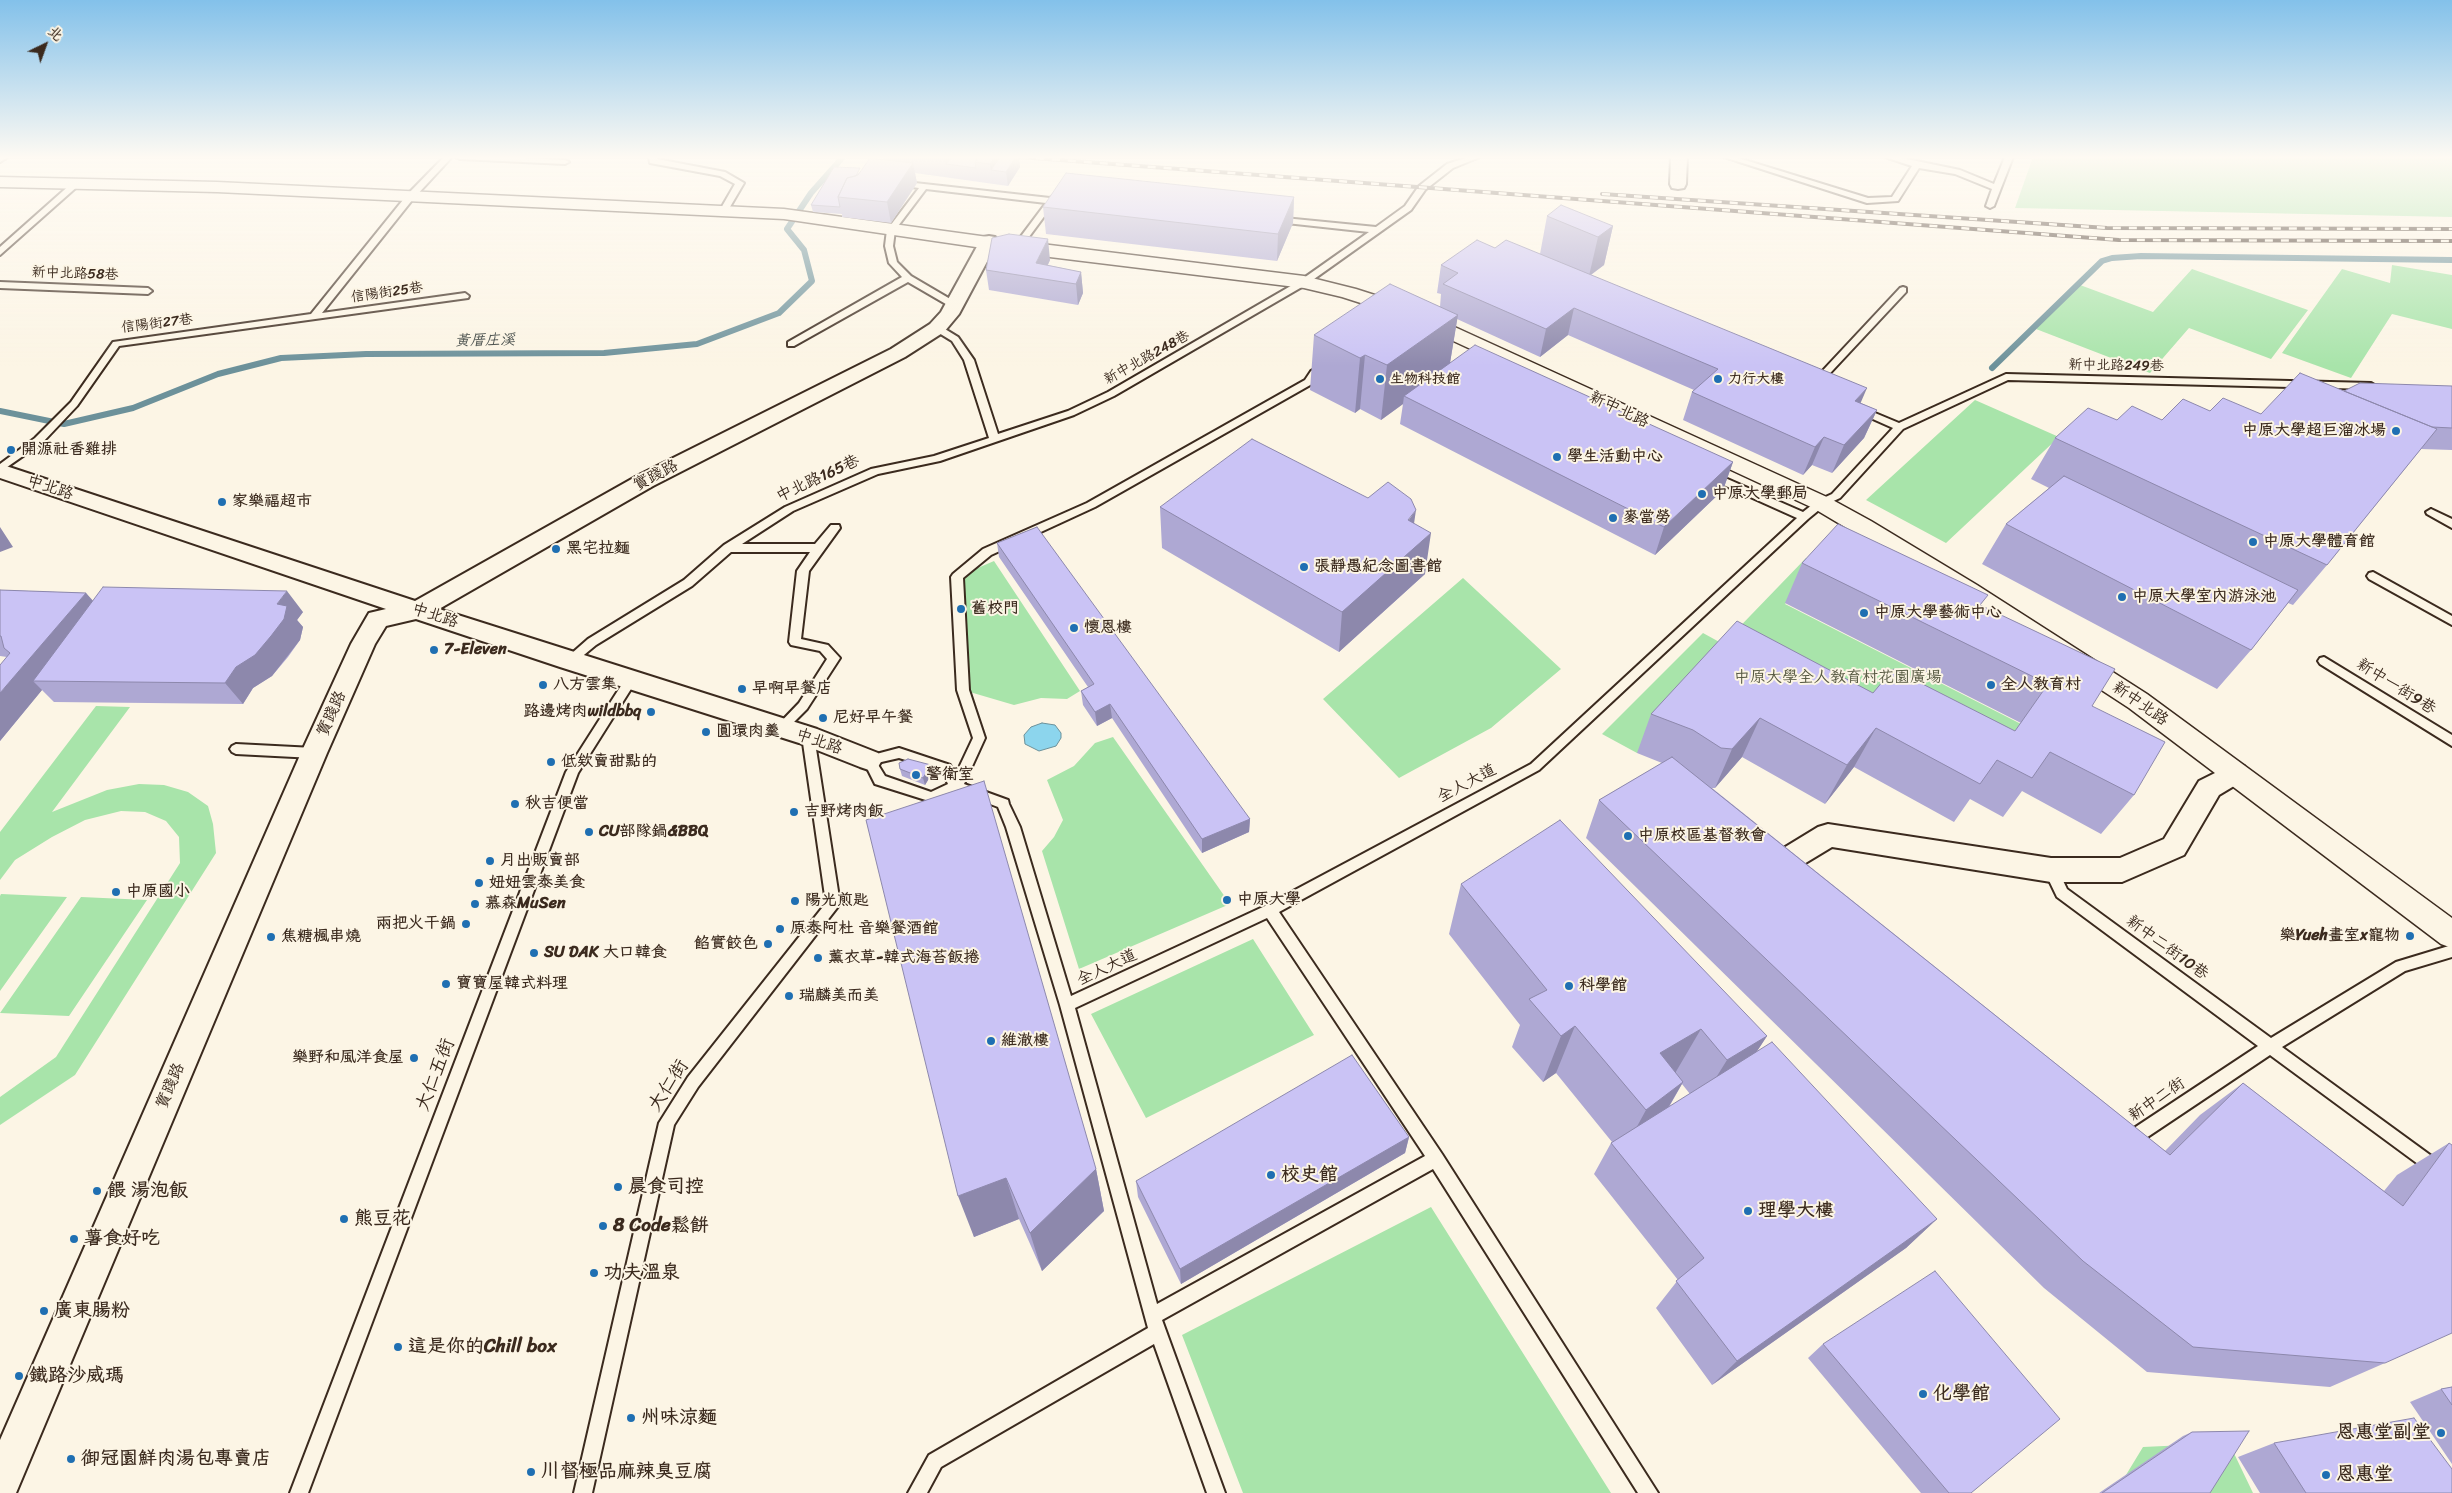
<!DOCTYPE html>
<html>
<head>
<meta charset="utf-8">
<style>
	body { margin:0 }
	#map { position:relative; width:2452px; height:1493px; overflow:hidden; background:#fcf5e5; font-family:Sriracha,"LXGW WenKai TC",sans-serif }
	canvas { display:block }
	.north { position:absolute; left:20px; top:20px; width:50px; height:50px; -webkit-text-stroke:4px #fcf5e5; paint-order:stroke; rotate:42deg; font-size:14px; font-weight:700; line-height:20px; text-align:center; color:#3b2a1e }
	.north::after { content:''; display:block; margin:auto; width:18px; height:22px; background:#3b2a1e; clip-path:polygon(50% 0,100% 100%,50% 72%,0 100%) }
</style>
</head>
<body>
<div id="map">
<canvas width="2452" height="1493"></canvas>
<div class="north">北</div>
</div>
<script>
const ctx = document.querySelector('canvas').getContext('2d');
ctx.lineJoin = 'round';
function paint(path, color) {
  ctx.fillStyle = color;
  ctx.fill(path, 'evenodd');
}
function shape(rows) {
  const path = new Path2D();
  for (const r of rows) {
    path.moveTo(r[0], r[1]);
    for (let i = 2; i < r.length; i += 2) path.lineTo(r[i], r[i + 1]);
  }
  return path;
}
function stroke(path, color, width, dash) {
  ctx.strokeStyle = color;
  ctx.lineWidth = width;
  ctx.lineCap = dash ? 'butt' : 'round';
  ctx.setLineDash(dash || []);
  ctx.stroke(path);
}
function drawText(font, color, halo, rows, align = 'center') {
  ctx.font = font + ' Sriracha,"LXGW WenKai TC",sans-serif';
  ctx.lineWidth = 4;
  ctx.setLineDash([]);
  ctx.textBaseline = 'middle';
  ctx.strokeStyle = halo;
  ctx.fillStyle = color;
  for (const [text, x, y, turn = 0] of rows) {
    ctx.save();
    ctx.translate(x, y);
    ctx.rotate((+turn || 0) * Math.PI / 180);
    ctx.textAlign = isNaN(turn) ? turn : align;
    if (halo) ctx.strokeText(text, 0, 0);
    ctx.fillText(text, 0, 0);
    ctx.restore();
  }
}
const green = shape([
	[2033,157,2452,157,2452,217,2015,208],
	[2392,265,2452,275,2452,329,2392,314,2351,378,2282,353,2342,269,2390,283],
	[2192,269,2308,310,2271,359,2189,328,2150,373,2036,329,2080,285,2153,312],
	[1975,400,2059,437,1946,543,1866,500],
	[1806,558,1820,564,1785,604,2021,724,1988,770,1871,709,1637,753,1602,734,1703,633,1723,644],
	[994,561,1080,691,1067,699,1041,698,1014,705,963,690,957,577],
	[1463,578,1561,669,1491,728,1399,778,1323,699],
	[96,706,130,707,52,812,107,790,139,784,164,785,188,792,208,806,213,824,216,853,75,1075,0,1125,0,1097,56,1057,180,863,179,837,166,821,145,812,121,811,85,820,52,837,15,860,0,880,0,832],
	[1113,737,1230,904,1079,969,1042,851,1054,837,1063,820,1047,780,1074,766,1095,743],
	[1,894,67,897,0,991,0,896],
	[81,897,147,900,69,1016,0,1013],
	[1253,939,1314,1035,1146,1118,1091,1014],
	[1431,1207,1611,1493,1243,1493,1182,1335],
	[2229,1443,2253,1493,2115,1493,2143,1447]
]);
const water = shape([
	[1042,723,1055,725,1061,733,1061,738,1056,746,1039,751,1025,744,1024,735,1031,727,1042,723]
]);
const stream = shape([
	[1992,368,2102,261,2112,258,2141,256,2452,260],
	[0,411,64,424,133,408,218,374,281,358,366,354,604,353,697,344,779,313,812,281,804,250,787,229,811,193,843,157]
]);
const lane = shape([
	[0,157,8,157,0,162,0,157],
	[444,157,452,157,413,199,322,313,465,293,469,296,468,298,119,346,77,406,43,442,0,472,0,464,35,438,71,402,113,342,311,314,407,195,444,157],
	[456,157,505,157,565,160,569,162,565,164,460,159,456,157],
	[649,157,657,157,657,159,725,172,744,183,727,212,721,212,720,210,735,184,720,176,650,163,649,157],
	[1469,157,1480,157,1453,168,1425,190,1411,210,1307,284,1114,396,1074,415,940,461,878,474,793,511,742,544,815,544,831,525,839,525,840,528,809,571,801,639,828,645,840,658,807,709,784,732,780,734,774,729,799,703,827,659,820,651,791,645,789,642,797,571,810,552,731,552,692,586,596,645,573,664,565,664,563,661,588,639,684,580,724,545,785,507,871,469,934,456,989,438,964,360,952,341,934,330,934,326,940,326,958,337,974,360,998,434,1068,411,1108,392,1301,280,1369,232,1277,222,1273,219,1274,217,1376,227,1405,206,1419,186,1447,164,1469,157],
	[1724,157,1735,157,1868,198,1892,197,1912,166,1885,157,1897,157,1960,170,1994,184,2005,157,2013,157,1994,206,1990,208,1986,206,1992,189,1955,174,1919,168,1898,201,1867,203,1724,157],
	[897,181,1050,198,1055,194,1064,197,1057,199,1020,249,1017,250,1013,247,1046,203,926,189,895,230,893,246,897,262,911,276,957,303,957,307,951,307,908,282,794,346,788,346,788,342,902,277,889,263,885,246,887,230,919,188,897,185,897,181],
	[72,183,79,185,0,255,0,247,72,183],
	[0,282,148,288,152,291,148,294,0,288,0,282],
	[1903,287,1906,288,1906,292,1819,385,1813,385,1813,381,1900,288,1903,287],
	[1323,364,1328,367,1318,375,1312,384,1095,507,991,555,963,578,969,690,985,738,964,784,1008,800,1009,804,1020,827,1071,996,1265,906,1531,764,1797,518,1708,478,1708,474,1716,474,1803,512,1817,501,1832,494,1893,428,1857,412,1857,408,1863,408,1899,423,2006,374,2371,383,2376,386,2371,389,2008,380,1903,429,1840,498,1825,505,1808,519,1539,770,1279,912,1442,1154,1658,1493,1638,1493,1433,1169,1162,1320,1225,1493,1207,1493,1154,1344,941,1467,927,1493,908,1493,929,1455,1148,1328,1060,1005,1006,827,998,807,956,791,932,802,875,784,863,760,865,757,899,748,950,765,956,774,973,738,957,690,951,577,953,574,983,549,1087,503,1305,380,1311,371,1323,364],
	[899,758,942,771,948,784,931,792,885,776,877,763,899,758],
	[1267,918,1425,1156,1157,1304,1075,1008,1267,918],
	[2431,509,2452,519,2452,528,2427,514,2426,512,2431,509],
	[2373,572,2452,616,2452,625,2369,579,2367,576,2369,573,2373,572],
	[2324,657,2452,735,2452,746,2320,664,2318,661,2320,658,2324,657],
	[630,677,636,681,578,773,308,1493,290,1493,566,772,626,678,630,677],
	[808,731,814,736,840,904,698,1087,674,1125,592,1493,574,1493,659,1123,688,1077,826,903,802,736,808,731],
	[236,744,314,748,318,750,320,753,318,756,314,758,236,754,232,752,230,749,232,746,236,744],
	[2051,864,2056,866,2067,889,2271,1038,2396,962,2452,945,2452,957,2405,971,2282,1047,2452,1171,2452,1189,2270,1055,2134,1146,2128,1148,2122,1146,2120,1141,2122,1136,2258,1046,2057,897,2044,870,2046,866,2051,864]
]);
const street = shape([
	[1671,157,1687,157,1686,184,1684,188,1678,189,1672,188,1670,184,1671,157],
	[989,236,995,237,998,241,959,314,944,332,905,357,653,486,439,609,817,729,878,753,882,760,878,767,869,770,860,767,799,743,560,667,416,619,386,626,375,644,327,753,16,1493,0,1493,0,1440,301,753,351,644,369,613,386,609,0,478,0,464,415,601,637,476,891,349,930,324,941,312,980,241,983,237,989,236],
	[2235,763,2244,766,2248,773,2244,780,2219,795,2184,855,2122,882,2051,882,1832,847,1779,879,1769,883,1759,879,1755,871,1759,863,1818,827,1828,824,2051,858,2120,858,2164,839,2199,781,2235,763]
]);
const secondary = shape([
	[0,177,217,182,784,209,1017,241,1304,276,1356,289,1406,305,1435,318,1829,498,1871,521,1977,585,2147,694,2452,918,2452,948,2441,944,2129,708,1959,597,1855,533,1813,508,1421,326,1392,313,1342,297,1304,288,1017,253,784,219,217,192,0,187,0,177]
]);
const rail = shape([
	[1020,157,2119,240,2452,241],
	[1602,194,2107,228,2452,229]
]);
const wall = shape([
	[882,157,1019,157,1020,167,1008,186,915,173,917,183,891,223,842,217,842,214,813,212,811,205,860,172,883,160],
	[1294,197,1293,223,1277,261,1046,234,1043,207],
	[1547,216,1613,226,1604,265,1591,275,1861,403,1877,410,1864,438,1832,473,1812,465,1803,475,1683,420,1692,392,1694,390,1568,335,1540,357,1457,319,1450,363,1733,462,1723,490,1655,555,1400,424,1403,404,1381,420,1360,409,1355,413,1310,390,1314,335,1440,307,1441,294,1437,293,1441,265,1495,248,1540,254],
	[1050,260,1048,265,1081,272,1083,293,1078,305,989,290,986,270],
	[2452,386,2452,450,2421,449,2327,565,2293,605,2288,603,2251,650,2217,689,1982,564,2006,524,2049,488,2031,479,2055,438,2117,420,2162,420,2210,411,2261,414,2344,391],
	[1160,507,1414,524,1425,574,1339,652,1162,548],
	[997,543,1250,819,1249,832,1202,853,1112,718,1097,726,1083,705,1081,691,1088,687,999,557],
	[1802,563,1981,606,2092,706,2134,795,2101,834,2022,791,2003,817,1970,799,1954,822,1854,767,1825,804,1742,757,1715,788,1712,788,2165,1151,2200,1115,2243,1083,2384,1191,2397,1175,2449,1143,2385,1363,2330,1387,2147,1372,2044,1288,1586,838,1599,800,1662,763,1637,753,1651,714,1873,693,2015,731,2021,723,1785,603],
	[0,590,86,593,92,601,303,612,297,620,303,627,300,640,288,657,272,676,253,688,243,704,54,702,42,690,0,741,7,657,0,656],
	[900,769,933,772,925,785,902,776],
	[866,820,1096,1169,1104,1211,1042,1271,1019,1219,974,1237],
	[1461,884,1767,1036,1757,1051,1937,1219,1906,1248,1712,1385,1656,1308,1678,1280,1594,1174,1611,1143,1612,1142,1556,1073,1543,1082,1512,1047,1520,1025,1449,934],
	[1682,1084,1690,1094,1669,1107],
	[1409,1137,1405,1153,1181,1284,1138,1197,1136,1181],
	[1823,1344,1971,1493,1921,1493,1808,1358],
	[2452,1387,2452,1464,2410,1402,2441,1389],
	[2192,1432,2210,1493,2099,1493,2183,1436],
	[2274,1443,2452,1493,2260,1493,2238,1457]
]);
const shadedWall = shape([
	[946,157,962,157,946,164,949,178,945,158],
	[995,157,1004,157,991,170,993,184,990,164],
	[1016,157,1019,157,1020,167,1008,186,1006,172],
	[913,163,917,183,891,223,887,202],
	[1294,197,1293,223,1277,261,1278,234],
	[1613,226,1604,265,1589,276,1598,237],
	[1048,239,1050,260,1041,278,1036,263],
	[1081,272,1083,293,1078,305,1076,284],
	[1574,308,1568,335,1540,357,1546,329],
	[1458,315,1449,369,1404,396,1403,404,1381,420,1387,365],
	[1365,355,1360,409,1355,413,1360,358],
	[1867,388,1855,416,1855,401],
	[1877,410,1864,438,1832,473,1844,445],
	[1824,437,1812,465,1803,475,1815,447],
	[1733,462,1723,490,1655,555,1664,527],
	[1416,510,1410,551,1431,533,1425,574,1339,652,1342,612],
	[0,527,13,547,0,552],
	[287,591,303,612,297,620,303,627,300,640,272,676,253,688,243,704,225,683,277,604],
	[86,593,105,614,33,681,42,690,0,741,0,693],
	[1110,704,1112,718,1097,726,1095,712],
	[1760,718,1742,757,1715,788,1732,749],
	[1876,728,1854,767,1825,804,1847,765],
	[931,765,933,772,925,785,923,778],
	[1250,819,1249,832,1202,853,1202,839],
	[1575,1026,1556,1073,1543,1082,1561,1036],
	[1701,1029,1674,1075,1636,1099,1660,1053],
	[1767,1036,1737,1082,1699,1105,1727,1060],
	[1683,1082,1657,1127,1622,1154,1646,1110],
	[1409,1137,1405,1153,1181,1284,1180,1269],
	[1096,1169,1104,1211,1042,1271,1030,1233],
	[1006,1178,1019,1219,974,1237,958,1196],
	[1937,1219,1906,1248,1712,1385,1737,1361]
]);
const building = shape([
	[952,157,978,157,975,162,976,168,946,164,952,157],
	[978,157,995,157,990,164,975,162,978,157],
	[1000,157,1016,157,1006,172,991,170,1000,157],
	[870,158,913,163,887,202,838,197,847,178,858,175,870,158],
	[834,167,860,168,856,176,847,178,838,197,840,207,811,205,834,167],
	[1066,173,1294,197,1278,234,1043,207,1066,173],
	[1561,205,1613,226,1598,237,1547,216,1561,205],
	[1009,234,1048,239,1036,263,1081,272,1076,284,986,270,992,238,1009,234],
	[1477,240,1495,248,1506,240,1867,388,1855,401,1877,410,1844,445,1824,437,1815,447,1692,392,1718,369,1574,308,1546,329,1443,284,1458,273,1441,265,1477,240],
	[1390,284,1458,315,1387,365,1365,355,1360,358,1314,335,1390,284],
	[1475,345,1733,462,1664,527,1404,396,1475,345],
	[2300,373,2437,429,2327,565,2055,438,2088,408,2117,420,2132,406,2162,420,2183,399,2210,411,2223,398,2261,414,2300,373],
	[2360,383,2452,386,2452,428,2432,427,2344,391,2360,383],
	[1252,439,1368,498,1388,482,1411,499,1416,510,1408,520,1431,533,1342,612,1160,507,1252,439],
	[2064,476,2298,590,2251,650,2006,524,2064,476],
	[1838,524,1988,595,1980,605,2115,669,2092,706,2165,742,2134,795,2050,752,2032,778,1997,760,1980,784,1876,728,1847,765,1760,718,1732,749,1721,748,1693,730,1651,714,1737,621,1873,693,1893,669,2015,731,2048,684,1802,563,1838,524],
	[1037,527,1250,819,1202,839,1110,704,1095,712,1081,691,1094,684,997,543,1037,527],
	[103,587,287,591,277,604,287,606,284,619,271,636,255,655,236,667,225,683,33,681,103,587],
	[0,590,86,593,0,693,0,665,10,653,4,648,1,636,0,636,0,590],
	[1672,757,2170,1155,2243,1083,2403,1206,2449,1143,2452,1145,2452,1333,2385,1363,2193,1347,2083,1261,1599,800,1672,757],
	[908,759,931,765,923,778,900,769,899,763,908,759],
	[984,781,1096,1169,1030,1233,1006,1178,958,1196,866,820,984,781],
	[1560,820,1767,1036,1727,1060,1701,1029,1660,1053,1683,1082,1646,1110,1575,1026,1561,1036,1529,999,1547,990,1461,884,1560,820],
	[1772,1042,1937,1219,1737,1361,1676,1281,1704,1258,1611,1143,1772,1042],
	[1352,1055,1409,1137,1180,1269,1136,1181,1352,1055],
	[1935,1271,2060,1419,1971,1493,1949,1493,1823,1344,1935,1271],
	[2452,1387,2452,1405,2441,1389,2452,1387],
	[2414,1418,2452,1469,2452,1493,2306,1493,2274,1443,2414,1418],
	[2249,1431,2210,1493,2102,1493,2192,1432,2249,1431]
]);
const markers = [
	[1380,379,5,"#1f6fb2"],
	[1718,379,5,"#1f6fb2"],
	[2396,431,5,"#1f6fb2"],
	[11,450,5,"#1f6fb2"],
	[1557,457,5,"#1f6fb2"],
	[1702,494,5,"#1f6fb2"],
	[222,502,5,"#1f6fb2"],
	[1613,518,5,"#1f6fb2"],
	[2253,542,5,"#1f6fb2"],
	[556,549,5,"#1f6fb2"],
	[1304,567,5,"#1f6fb2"],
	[2122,597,5,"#1f6fb2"],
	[961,609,5,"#1f6fb2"],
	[1864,613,5,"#1f6fb2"],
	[1074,628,5,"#1f6fb2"],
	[434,650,5,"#1f6fb2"],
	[543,685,5,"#1f6fb2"],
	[1991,685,5,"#1f6fb2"],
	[742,689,5,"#1f6fb2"],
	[651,712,5,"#1f6fb2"],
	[823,718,5,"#1f6fb2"],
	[706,732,5,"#1f6fb2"],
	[551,762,5,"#1f6fb2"],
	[916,775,5,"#1f6fb2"],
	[515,804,5,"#1f6fb2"],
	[794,812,5,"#1f6fb2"],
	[589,832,5,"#1f6fb2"],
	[1628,836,5,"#1f6fb2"],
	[490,861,5,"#1f6fb2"],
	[479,883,5,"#1f6fb2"],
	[116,892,5,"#1f6fb2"],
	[1227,900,5,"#1f6fb2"],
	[795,901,5,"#1f6fb2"],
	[475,904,5,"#1f6fb2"],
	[466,924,5,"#1f6fb2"],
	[780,929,5,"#1f6fb2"],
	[2410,936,5,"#1f6fb2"],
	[271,937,5,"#1f6fb2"],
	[768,944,5,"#1f6fb2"],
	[534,953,5,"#1f6fb2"],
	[818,958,5,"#1f6fb2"],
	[446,984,5,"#1f6fb2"],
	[1569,986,5,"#1f6fb2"],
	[789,996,5,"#1f6fb2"],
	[991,1041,5,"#1f6fb2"],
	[414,1058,5,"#1f6fb2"],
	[1271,1175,5,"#1f6fb2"],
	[618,1187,5,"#1f6fb2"],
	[97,1191,5,"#1f6fb2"],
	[1748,1211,5,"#1f6fb2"],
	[344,1219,5,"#1f6fb2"],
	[603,1226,5,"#1f6fb2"],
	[74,1239,5,"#1f6fb2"],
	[594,1273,5,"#1f6fb2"],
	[44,1311,5,"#1f6fb2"],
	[398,1347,5,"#1f6fb2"],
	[19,1376,5,"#1f6fb2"],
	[1923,1394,5,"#1f6fb2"],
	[631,1418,5,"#1f6fb2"],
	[2441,1433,5,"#1f6fb2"],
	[71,1459,5,"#1f6fb2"],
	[531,1472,5,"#1f6fb2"],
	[2326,1475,5,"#1f6fb2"]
];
const farStreetnames = [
	["新中北路58巷",75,274,2],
	["信陽街25巷",387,293,-8],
	["信陽街27巷",157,324,-7],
	["新中北路248巷",1147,358,-29],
	["新中北路249巷",2116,366,1]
];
const farPoinames = [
	["生物科技館",1390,379],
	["力行大樓",1728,379]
];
const farWaternames = [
	["黃厝庄溪",485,341,-1]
];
const streetNames = [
	["新中北路",1619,410,25],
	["實踐路",656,476,-28],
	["中北路165巷",818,479,-25],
	["中北路",50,488,18],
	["中北路",435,616,18],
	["新中一街9巷",2396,687,32],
	["新中北路",2140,704,35],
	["實踐路",332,714,-66],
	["中北路",819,742,19],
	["全人大道",1467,784,-28],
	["新中二街10巷",2167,948,36],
	["全人大道",1107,968,-25],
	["實踐路",171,1086,-67],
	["新中二街",2157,1100,-34]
];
const poiNames = [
	["中原大學超巨溜冰場",2386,431,"right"],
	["開源社香雞排",21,450],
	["學生活動中心",1567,457],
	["中原大學郵局",1712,494],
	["家樂福超市",232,502],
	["麥當勞",1623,518],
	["中原大學體育館",2263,542],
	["黑宅拉麵",566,549],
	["張靜愚紀念圖書館",1314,567],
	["中原大學室內游泳池",2132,597],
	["舊校門",971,609],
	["中原大學藝術中心",1874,613],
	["懷恩樓",1084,628],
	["7-Eleven",444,650],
	["八方雲集",553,685],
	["全人教育村",2001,685],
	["早啊早餐店",752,689],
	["路邊烤肉wildbbq",641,712,"right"],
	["尼好早午餐",833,718],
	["圓環肉羹",716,732],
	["低欸賣甜點的",561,762],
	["警衛室",926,775],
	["秋吉便當",525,804],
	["吉野烤肉飯",804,812],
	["CU部隊鍋&BBQ",599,832],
	["中原校區基督教會",1638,836],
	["月出販賣部",500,861],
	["妞妞雲泰美食",489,883],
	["中原國小",126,892],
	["中原大學",1237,900],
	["陽光煎匙",805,901],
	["慕森MuSen",485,904],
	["兩把火干鍋",456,924,"right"],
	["原泰阿杜 音樂餐酒館",790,929],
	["樂Yueh畫室x寵物",2400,936,"right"],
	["焦糖楓串燒",281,937],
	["餡實餃色",758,944,"right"],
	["SU DAK 大口韓食",544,953],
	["薰衣草-韓式海苔飯捲",828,958],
	["寶寶屋韓式料理",456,984],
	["科學館",1579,986],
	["瑞麟美而美",799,996],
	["維澈樓",1001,1041],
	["樂野和風洋食屋",404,1058,"right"]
];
const parkNames = [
	["中原大學全人教育村花園廣場",1838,678]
];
const nearStreetnames = [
	["大仁五街",436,1075,-69],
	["大仁街",669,1086,-57]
];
const nearPoinames = [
	["校史館",1281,1175],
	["晨食司控",628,1187],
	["餵 湯泡飯",107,1191],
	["理學大樓",1758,1211],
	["熊豆花",354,1219],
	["8 Code鬆餅",613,1226],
	["薯食好吃",84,1239],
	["功夫温泉",604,1273],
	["廣東腸粉",54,1311],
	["這是你的Chill box",408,1347],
	["鐵路沙威瑪",29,1376],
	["化學館",1933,1394],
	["州味涼麵",641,1418],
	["恩惠堂副堂",2431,1433,"right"],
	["御冠園鮮肉湯包專賣店",81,1459],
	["川督極品麻辣臭豆腐",541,1472],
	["恩惠堂",2336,1475]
];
paint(green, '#a8e4aa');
paint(water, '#8cd5ed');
stroke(water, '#6c919a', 1);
stroke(stream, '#6c919a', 6);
stroke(lane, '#3b2a1e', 4);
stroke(street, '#3b2a1e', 4);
stroke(secondary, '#3b2a1e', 3);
paint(lane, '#fcf5e5');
paint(street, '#fcf5e5');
paint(secondary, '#fcf5e5');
stroke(rail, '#3b2a1e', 4);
stroke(rail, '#fcf5e5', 2.5, [8]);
paint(wall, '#aea8d3');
paint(shadedWall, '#8d88ac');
paint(building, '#cac3f5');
stroke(building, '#8d88ac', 1);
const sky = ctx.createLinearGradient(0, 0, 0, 366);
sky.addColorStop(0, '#83c1ea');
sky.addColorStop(0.43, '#fefaf3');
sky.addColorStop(1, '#fefaf300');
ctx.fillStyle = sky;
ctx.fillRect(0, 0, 2452, 366);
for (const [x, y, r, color] of markers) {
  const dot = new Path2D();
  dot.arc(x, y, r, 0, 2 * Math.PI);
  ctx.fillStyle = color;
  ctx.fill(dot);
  stroke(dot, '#fcf5e5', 2);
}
drawText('14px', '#3b2a1e', '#fcf5e5', farStreetnames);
drawText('bold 14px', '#3b2a1e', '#fcf5e5', farPoinames, 'left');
drawText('italic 15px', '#4f5552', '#fcf5e5', farWaternames);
drawText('16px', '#3b2a1e', '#fcf5e5', streetNames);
drawText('bold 16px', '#3b2a1e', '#fcf5e5', poiNames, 'left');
drawText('16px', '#565841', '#fcf5e5', parkNames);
drawText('19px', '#3b2a1e', '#fcf5e5', nearStreetnames);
drawText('bold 19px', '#3b2a1e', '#fcf5e5', nearPoinames, 'left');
</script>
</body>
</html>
